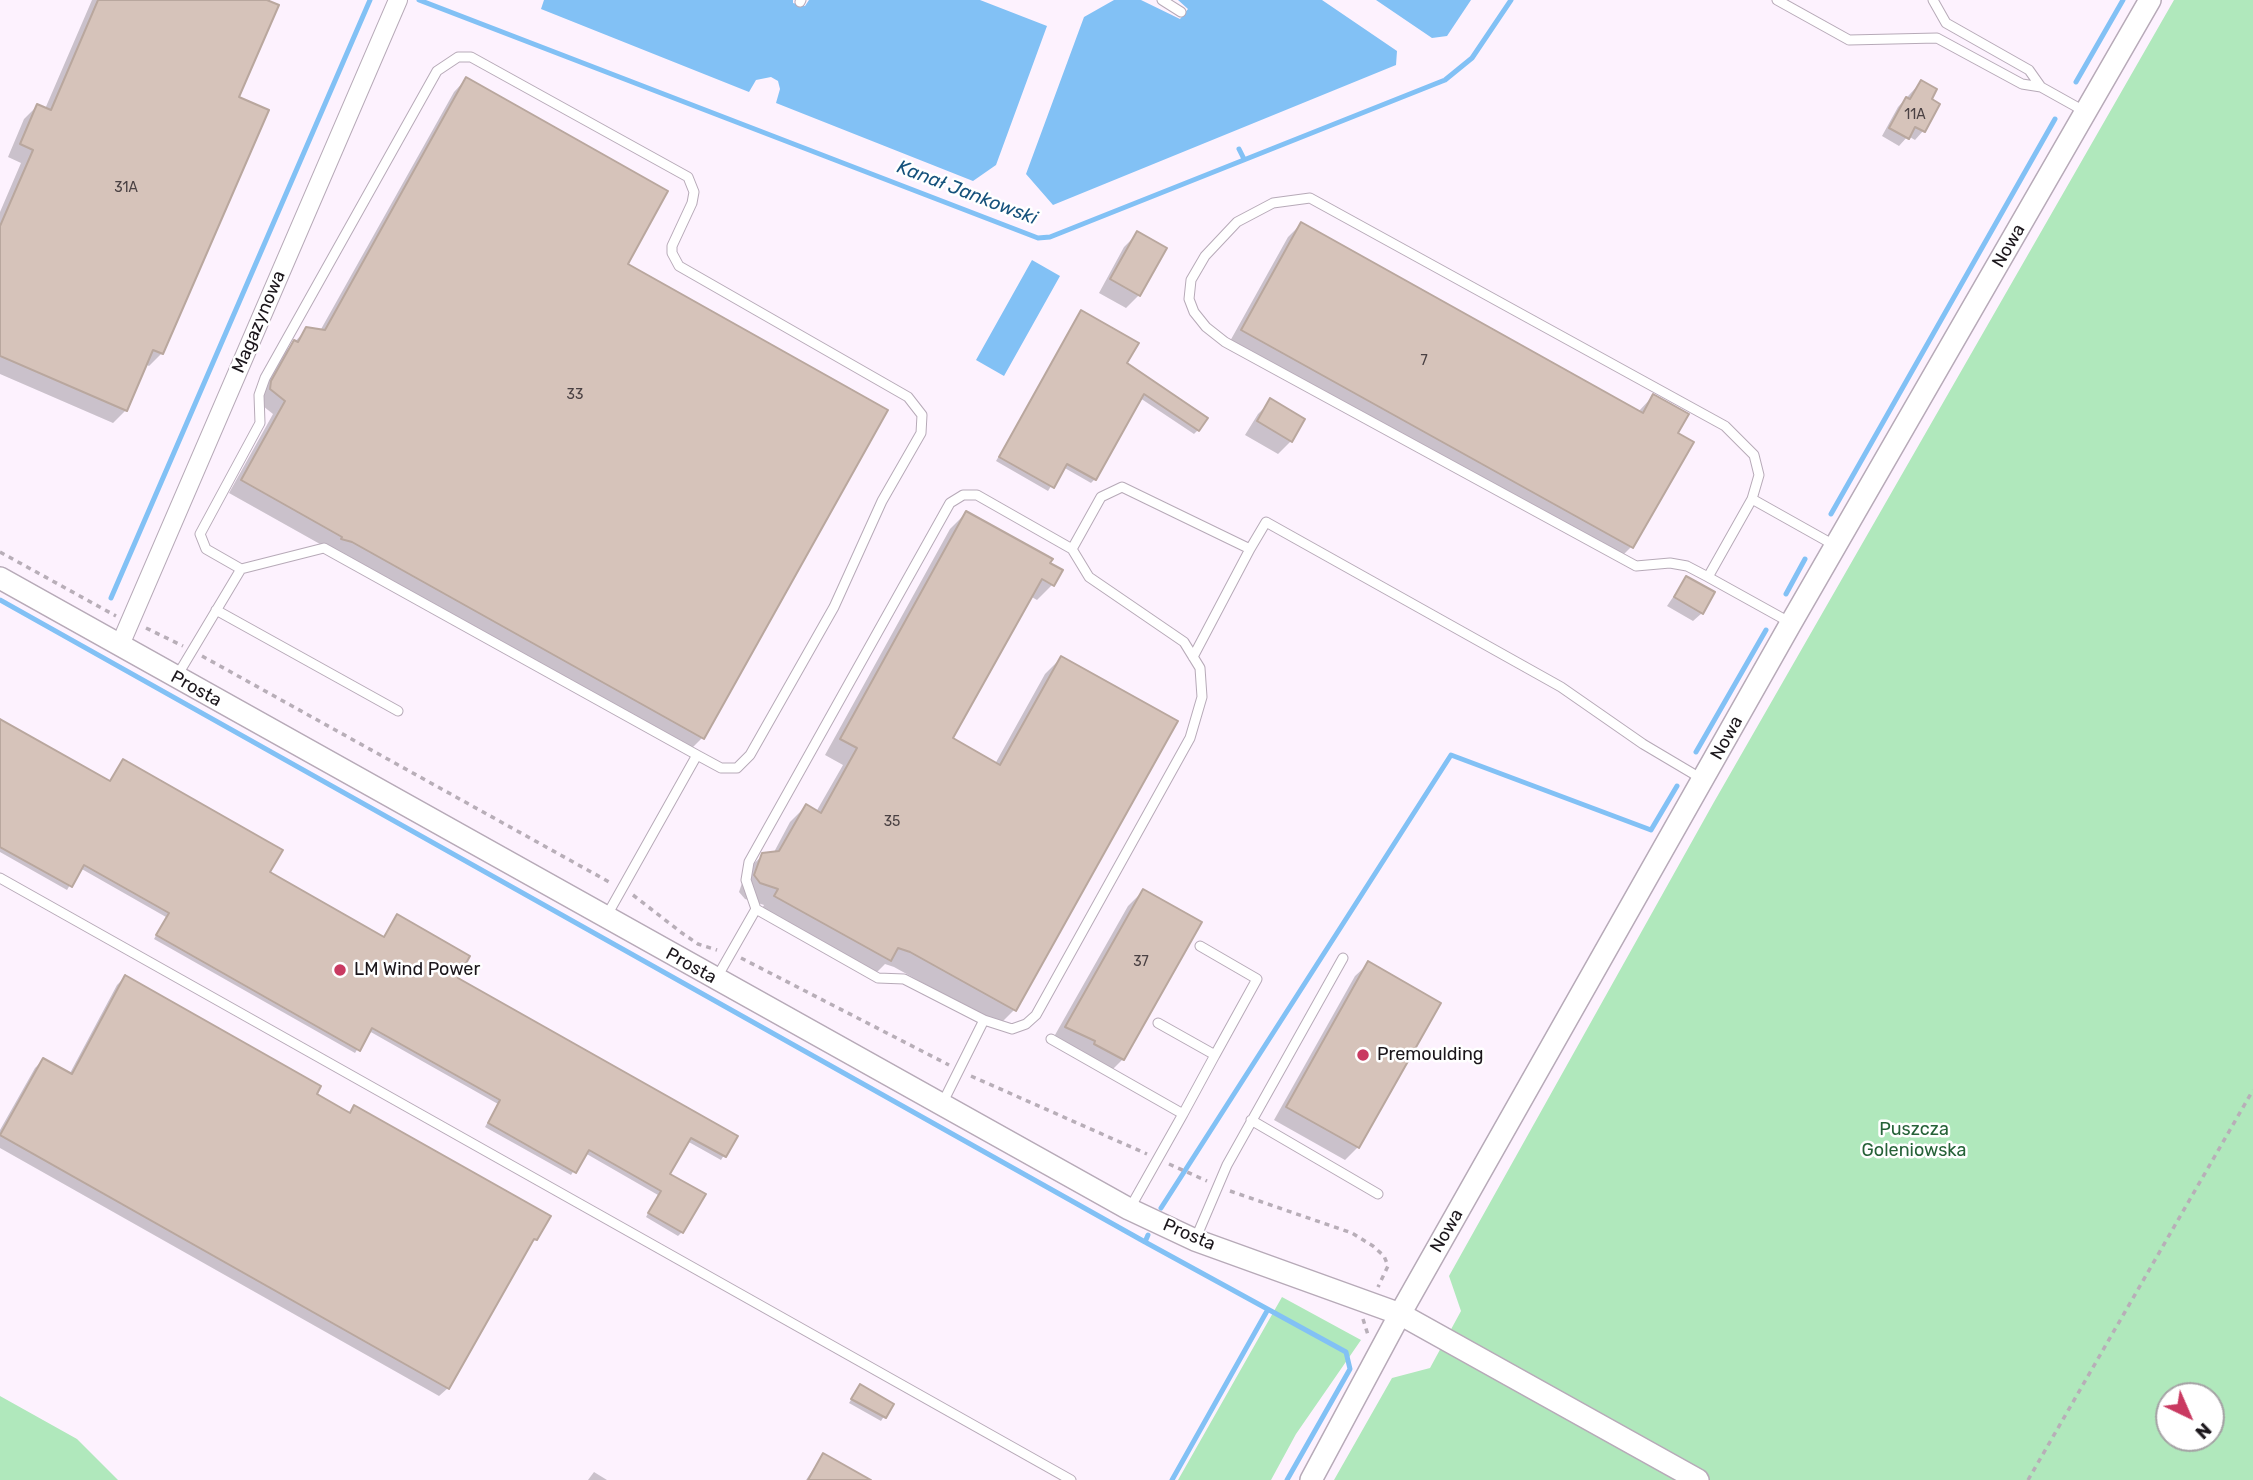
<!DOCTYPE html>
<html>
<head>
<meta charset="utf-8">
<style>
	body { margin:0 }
	#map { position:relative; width:2253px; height:1480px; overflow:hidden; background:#fdf2fe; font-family:Rubik,sans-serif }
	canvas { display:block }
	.north { position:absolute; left:2155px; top:1382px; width:70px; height:70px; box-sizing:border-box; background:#fff; border:2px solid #a4a2a4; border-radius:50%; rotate:136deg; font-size:19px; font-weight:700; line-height:28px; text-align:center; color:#1b161b }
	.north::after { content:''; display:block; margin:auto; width:24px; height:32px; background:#c93a61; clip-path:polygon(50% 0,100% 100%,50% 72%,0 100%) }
</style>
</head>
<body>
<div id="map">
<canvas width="2253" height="1480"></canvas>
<div class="north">N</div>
</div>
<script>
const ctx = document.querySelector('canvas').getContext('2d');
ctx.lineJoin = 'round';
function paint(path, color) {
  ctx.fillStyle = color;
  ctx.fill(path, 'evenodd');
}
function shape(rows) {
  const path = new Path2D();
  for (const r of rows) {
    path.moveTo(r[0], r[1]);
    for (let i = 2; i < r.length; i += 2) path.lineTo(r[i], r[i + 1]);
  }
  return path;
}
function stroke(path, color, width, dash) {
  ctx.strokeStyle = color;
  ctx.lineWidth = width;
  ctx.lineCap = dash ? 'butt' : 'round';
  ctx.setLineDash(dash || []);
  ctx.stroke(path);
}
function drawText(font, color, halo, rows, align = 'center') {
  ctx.font = font + ' Rubik,sans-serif';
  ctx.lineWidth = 5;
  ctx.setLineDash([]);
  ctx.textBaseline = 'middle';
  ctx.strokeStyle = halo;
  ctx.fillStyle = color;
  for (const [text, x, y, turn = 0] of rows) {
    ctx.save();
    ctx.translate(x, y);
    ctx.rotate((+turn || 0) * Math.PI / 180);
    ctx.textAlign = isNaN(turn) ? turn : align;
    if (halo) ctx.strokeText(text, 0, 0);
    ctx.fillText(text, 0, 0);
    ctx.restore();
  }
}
const green = shape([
	[2174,0,2253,0,2253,1480,1334,1480,1392,1378,1430,1368,1461,1311,1449,1276,1714,802],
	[2169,1396,2211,1396,2211,1438,2169,1438],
	[1282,1297,1361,1340,1296,1434,1271,1480,1178,1480],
	[0,1396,77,1439,118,1480,0,1480]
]);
const water = shape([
	[544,0,793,0,793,3,805,6,809,0,980,0,1047,26,996,165,973,181,776,103,780,89,778,81,771,77,756,80,749,92,541,9],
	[1114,0,1141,0,1180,19,1188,9,1178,0,1322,0,1397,51,1396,65,1053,205,1026,174,1084,17],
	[1376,0,1471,0,1447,36,1432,38],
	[1032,260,1060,276,1004,376,976,360]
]);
const shadow = shape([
	[92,0,262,0,162,353,149,366,145,364,126,410,113,423,0,374,0,212,21,163,8,157,24,119,37,106,45,109],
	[466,79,626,265,886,410,702,738,689,751,229,493,273,414,258,402,282,355,307,329,320,331,454,92],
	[1921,82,1929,99,1938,104,1923,131,1915,140,1908,136,1899,146,1882,136,1898,107],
	[1301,224,1638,412,1653,396,1676,433,1692,442,1631,547,1618,560,1229,343,1288,237],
	[1137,234,1139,295,1126,308,1099,293,1124,247],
	[1081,313,1125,364,1198,430,1194,434,1140,398,1095,479,1091,483,1063,467,1048,491,996,461],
	[1271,401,1291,441,1278,454,1245,435,1258,414],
	[966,513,1048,564,1053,584,1037,600,1030,596,950,738,995,764,1045,674,1061,658,1014,1010,999,1025,894,967,885,964,873,976,760,912,764,905,745,899,739,892,746,871,763,855,773,854,790,822,806,806,816,812,843,765,825,755,950,529],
	[1686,578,1702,613,1693,621,1667,606],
	[0,721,109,783,123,761,268,873,383,938,397,916,455,979,735,1137,721,1160,687,1141,668,1175,682,1232,678,1236,646,1217,658,1195,585,1153,571,1175,485,1127,498,1104,369,1031,355,1053,154,939,166,917,80,868,67,890,0,852],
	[1143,891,1123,1059,1107,1075,1051,1042,1128,906],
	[1368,964,1358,1147,1345,1160,1274,1120,1355,976],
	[125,977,314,1094,348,1113,355,1107,535,1239,527,1248,448,1388,439,1396,0,1148,0,1130,35,1068,43,1060,69,1075,117,985],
	[860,1386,892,1404,881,1421,849,1403],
	[823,1455,869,1480,806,1480],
	[594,1472,607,1480,588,1480]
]);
const stream = shape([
	[419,0,1038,238,1050,237,1445,80,1472,58,1511,0],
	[2076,82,2123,0],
	[1239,149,1244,159],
	[1831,514,2055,119],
	[1786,594,1805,559],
	[111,598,370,0],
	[0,600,1145,1242],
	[1696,752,1766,630],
	[1161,1208,1451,755,1651,830,1677,786],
	[1148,1235,1145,1242,1346,1352,1350,1369,1287,1480],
	[1172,1480,1267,1311]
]);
const building = shape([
	[98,0,267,0,279,5,239,97,269,110,163,354,153,350,127,411,0,356,0,226,33,150,20,144,37,104,51,110,98,0],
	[466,77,668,191,628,264,888,410,704,739,352,542,341,539,342,537,241,480,285,401,270,389,271,381,294,340,298,342,306,327,325,330,466,77],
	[1921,80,1937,89,1932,99,1940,104,1925,132,1915,127,1909,139,1889,128,1906,97,1910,99,1921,80],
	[1301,222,1643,413,1653,394,1689,414,1678,433,1694,442,1633,548,1241,330,1301,222],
	[1137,231,1167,248,1140,296,1110,279,1137,231],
	[1081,310,1139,343,1127,363,1208,418,1199,431,1144,394,1096,480,1067,464,1054,488,999,457,1081,310],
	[1270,398,1305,419,1292,442,1257,421,1270,398],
	[966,511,1053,559,1050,563,1063,570,1054,586,1042,579,953,738,1000,765,1061,656,1178,721,1016,1011,910,952,898,948,891,961,774,896,778,889,760,883,754,875,762,853,779,851,806,804,821,813,857,748,840,739,966,511],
	[1686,576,1715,592,1703,614,1674,597,1686,576],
	[0,719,110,781,123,759,267,841,283,850,270,872,384,937,397,914,470,956,458,978,738,1136,726,1157,691,1138,670,1174,706,1194,683,1233,648,1213,661,1191,589,1150,576,1173,488,1123,500,1100,372,1028,360,1051,156,935,169,913,84,865,72,887,0,847,0,719],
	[1143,889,1202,922,1124,1060,1094,1044,1095,1041,1065,1027,1143,889],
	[1368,961,1441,1003,1359,1148,1286,1107,1368,961],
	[125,975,321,1086,317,1094,350,1113,354,1105,551,1216,537,1240,534,1239,449,1389,0,1135,43,1058,72,1074,125,975],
	[860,1384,894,1404,886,1418,851,1399,860,1384],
	[823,1453,871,1480,808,1480,823,1453]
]);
const path = shape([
	[0,552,116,616],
	[146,628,183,646],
	[202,656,611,883],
	[633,895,682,933,698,944,717,950],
	[741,958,949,1065],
	[971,1076,1147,1154],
	[1169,1164,1207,1181],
	[1230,1191,1352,1233,1373,1246,1384,1256,1388,1266,1378,1287],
	[1363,1319,1368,1335],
	[2028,1480,2253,1090]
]);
const service = shape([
	[1162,0,1181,12],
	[1777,0,1849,40,1937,38,2022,84,2041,87,2029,70,1946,23,1933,0],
	[800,2,801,0],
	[2041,87,2084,111],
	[1072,549,1101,497,1122,487,1250,549,1266,522,1561,687,1643,744,1702,779],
	[1708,577,1687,566,1670,563,1636,566,1225,342,1206,327,1194,312,1189,299,1191,280,1205,256,1237,222,1273,203,1310,198,1725,426,1754,455,1759,475,1752,499],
	[216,610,398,711],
	[1791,623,1708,577,1752,499,1834,545],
	[1193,657,1250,549],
	[177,676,241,569],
	[0,878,1071,1480],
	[756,909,746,880,749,862,950,503,963,495,977,495,1072,549,1089,577,1184,642,1200,668,1202,697,1190,738,1036,1015,1026,1024,1012,1029,984,1020],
	[606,917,697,755,324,548,241,569,206,549,200,534,260,423,259,395,265,378,437,71,458,57,471,57,688,177,694,192,692,203,672,246,672,253,679,266,908,397,922,415,921,433,882,501,834,607,750,755,737,768,721,768,697,755],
	[1200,946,1257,979,1215,1055],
	[716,979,756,909,878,978,904,979,984,1020,942,1104],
	[1158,1023,1215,1055,1183,1114],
	[1051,1039,1183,1114,1130,1208],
	[1251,1120,1378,1194],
	[1195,1240,1227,1165,1343,958]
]);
const minor = shape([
	[120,645,398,0]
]);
const tertiary = shape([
	[0,578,1129,1209,1195,1240,1400,1314,1698,1480],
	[1311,1480,1400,1314,1791,623,2150,0]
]);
const markers = [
	[340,970,7,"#c93a61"],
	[1363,1055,7,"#c93a61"]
];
const numberNames = [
	["11A",1915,115],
	["31A",126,188],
	["7",1424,361],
	["33",575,395],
	["35",892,822],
	["37",1141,962]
];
const streetNames = [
	["Nowa",2009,246,-60],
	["Magazynowa",259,322,-67],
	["Prosta",196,689,29],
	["Nowa",1727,738,-61],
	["Prosta",691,966,29],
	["Nowa",1447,1231,-60],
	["Prosta",1189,1235,23]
];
const poiNames = [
	["LM Wind Power",354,970],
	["Premoulding",1377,1055]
];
const parkNames = [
	["Puszcza",1914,1130],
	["Goleniowska",1914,1151]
];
const waterNames = [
	["Kanał Jankowski",967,193,21]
];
paint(green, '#b0e8bc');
paint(water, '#82c1f5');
paint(shadow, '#0003');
stroke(stream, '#82c1f5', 5);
paint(building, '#d6c3ba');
stroke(building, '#b9a79e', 2);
stroke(service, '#b7aab8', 11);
stroke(minor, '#b7aab8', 20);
stroke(tertiary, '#b7aab8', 24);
stroke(path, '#b8aeb8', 3.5, [5, 5]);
stroke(service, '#fff', 9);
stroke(minor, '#fff', 18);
stroke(tertiary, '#fff', 21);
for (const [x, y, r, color] of markers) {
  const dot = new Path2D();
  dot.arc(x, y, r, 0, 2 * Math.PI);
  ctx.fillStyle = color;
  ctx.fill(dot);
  stroke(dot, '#fff', 2.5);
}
drawText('14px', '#4a4143', null, numberNames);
drawText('18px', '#1b161b', '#fff', streetNames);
drawText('18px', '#1b161b', '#fff', poiNames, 'left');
drawText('18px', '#266238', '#fff', parkNames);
drawText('italic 19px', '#16527c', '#fff', waterNames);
</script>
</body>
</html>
